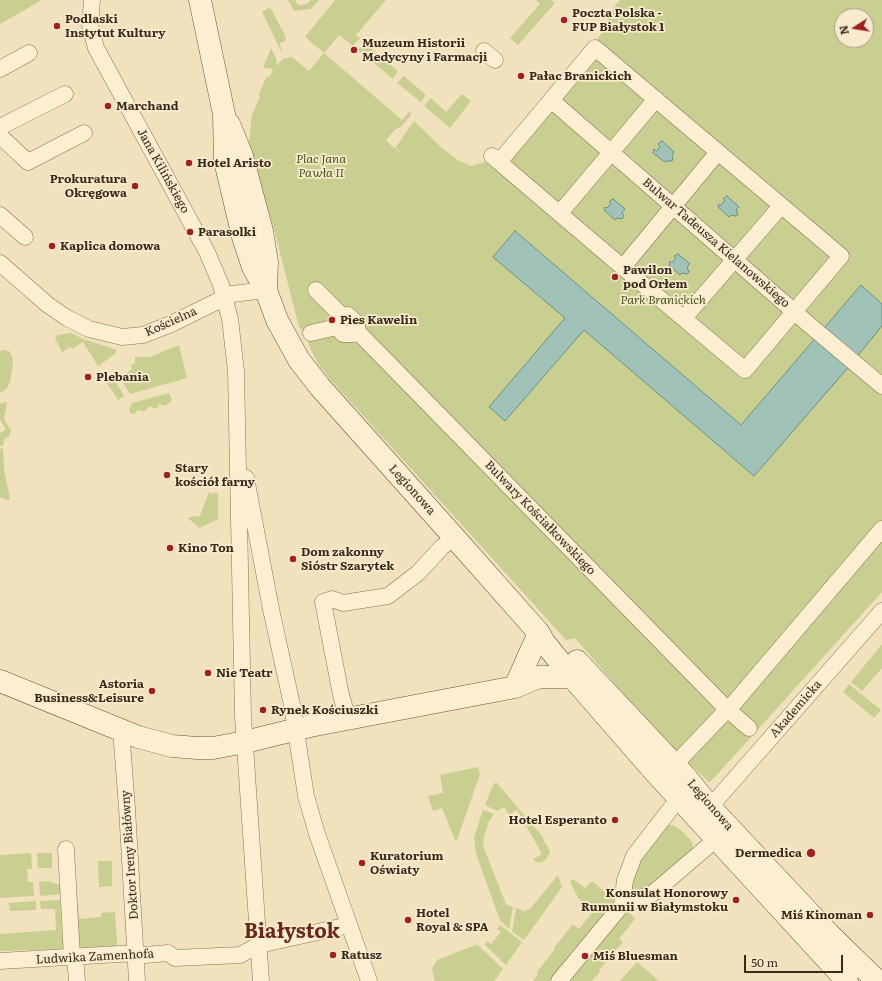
<!DOCTYPE html>
<html>
<head>
<meta charset="utf-8">
<style>
	body { margin:0 }
	#map { position:relative; width:882px; height:981px; overflow:hidden; background:#f1e1bd; font-family:Literata,serif }
	canvas { display:block }
	.north { position:absolute; left:834px; top:8px; width:40px; height:40px; box-sizing:border-box; background:#f8ebcd; border:1px solid #ab9d86; border-radius:50%; rotate:258deg; font-size:11px; font-weight:700; line-height:16px; text-align:center; color:#38291b }
	.north::after { content:''; display:block; margin:auto; width:14px; height:18px; background:#9d2122; clip-path:polygon(50% 0,100% 100%,50% 72%,0 100%) }
	.scale { position:absolute; left:744px; top:955px; width:99px; height:18px; box-sizing:border-box; border:2px solid #38291b; border-top:0; padding-left:5px; font-size:12px; line-height:14px; white-space:nowrap; color:#38291b; -webkit-text-stroke:3px #f8ebcd; paint-order:stroke }
</style>
</head>
<body>
<div id="map">
<canvas width="882" height="981"></canvas>
<div class="north">N</div>
<div class="scale">50 m</div>
</div>
<script>
const ctx = document.querySelector('canvas').getContext('2d');
ctx.lineJoin = 'round';
function paint(path, color) {
  ctx.fillStyle = color;
  ctx.fill(path, 'evenodd');
}
function shape(rows) {
  const path = new Path2D();
  for (const r of rows) {
    path.moveTo(r[0], r[1]);
    for (let i = 2; i < r.length; i += 2) path.lineTo(r[i], r[i + 1]);
  }
  return path;
}
function stroke(path, color, width, dash) {
  ctx.strokeStyle = color;
  ctx.lineWidth = width;
  ctx.lineCap = dash ? 'butt' : 'round';
  ctx.setLineDash(dash || []);
  ctx.stroke(path);
}
function drawText(font, color, halo, rows, align = 'center') {
  ctx.font = font + ' Literata,serif';
  ctx.lineWidth = 3.5;
  ctx.setLineDash([]);
  ctx.textBaseline = 'middle';
  ctx.strokeStyle = halo;
  ctx.fillStyle = color;
  for (const [text, x, y, turn = 0] of rows) {
    ctx.save();
    ctx.translate(x, y);
    ctx.rotate((+turn || 0) * Math.PI / 180);
    ctx.textAlign = isNaN(turn) ? turn : align;
    if (halo) ctx.strokeText(text, 0, 0);
    ctx.fillText(text, 0, 0);
    ctx.restore();
  }
}
const green = shape([
	[0,0,42,0,0,24],
	[288,0,295,0,298,5,307,4,311,0,319,0,311,9,294,11],
	[335,0,386,0,356,35,360,38,353,46,339,35,324,53,402,120,410,111,411,115,401,127,394,130,386,141,399,152,395,158,400,151,395,148,414,121,442,148,459,161,471,166,496,159,602,33,614,7,620,0,882,0,882,592,714,778,709,782,682,757,619,689,575,638,566,640,328,377,317,362,308,343,311,333,305,334,299,327,274,229,249,143,252,114,260,97,259,94,266,78,271,75,273,69,263,68,271,48,276,58,277,65,283,59,292,57,309,71,324,53,305,37],
	[842,16,866,16,866,40,842,40],
	[536,0,551,0,555,3,518,45,510,38,540,4],
	[270,7,286,37,285,41,280,43,282,53,262,12],
	[365,43,398,71,393,79,358,50],
	[404,76,426,95,421,102,397,83],
	[462,94,471,101,450,128,424,106,430,99,432,99,446,112],
	[71,333,83,339,117,350,115,354,98,366,83,342,72,349,70,347,62,352,55,338,57,335],
	[179,345,187,378,130,394,115,371,117,370,123,376,132,369,131,365,135,363,135,357,150,357],
	[2,350,9,351,12,356,13,362,10,383,6,389,0,393,0,352],
	[112,375,124,396,118,400,105,380],
	[169,393,172,401,169,402,169,404,163,406,162,404,158,405,159,407,153,409,152,406,147,408,147,410,141,412,141,410,136,411,136,413,131,414,129,409,132,403],
	[7,402,4,420,11,430,9,436,4,440,3,446,0,446,0,433,6,430,0,419,0,404],
	[3,448,4,469,10,500,6,500,0,497,0,449],
	[209,492,212,494,215,492,218,494,218,519,199,528,188,518,190,517,200,516],
	[882,644,882,668,862,691,851,682],
	[849,684,881,710,874,718,843,692],
	[478,767,480,774,457,840,455,840,442,808,433,811,428,796,443,793,440,775],
	[496,782,541,835,550,852,549,855,544,861,540,863,536,862,533,859,542,854,517,810,509,815,504,807,497,811,485,805,492,787],
	[483,810,494,814,489,821,484,837,483,846,506,904,513,907,509,929,500,920,476,854,474,837],
	[664,825,673,825,682,831,692,842,693,849,673,870,637,895,629,888,636,867],
	[31,853,32,869,27,869,28,882,33,882,34,896,0,898,0,855],
	[37,853,52,853,52,868,38,868],
	[98,861,112,861,112,886,99,887],
	[558,875,562,887,524,940,512,932,516,908,525,911,530,909],
	[573,879,585,888,592,881,616,902,550,981,533,981,538,974,537,972,555,949,554,948,573,924,579,929,593,911,579,899,570,882],
	[48,881,60,885,61,894,40,896,39,882],
	[60,900,62,938,67,940,65,949,0,951,0,934,56,930,55,909,41,909,40,901],
	[36,901,36,910,10,911,9,903],
	[78,905,79,919,101,917,101,913,115,912,117,944,115,946,78,948,72,906],
	[627,910,635,919,619,939,623,942,599,970,600,972,592,981,567,981],
	[500,925,522,942,506,965,485,945,487,941,491,944,501,932,497,929],
	[476,945,479,946,503,969,494,981,435,981,432,969,437,960],
	[637,962,659,981,620,981]
]);
const water = shape([
	[662,141,674,152,672,155,673,160,671,161,667,161,665,162,653,153,654,149,657,151,660,146,658,144,662,141],
	[727,196,739,207,736,209,738,215,736,216,731,215,729,217,718,207,719,204,721,205,725,201,723,199,727,196],
	[613,199,625,209,622,212,624,217,622,219,617,218,615,220,604,210,605,207,607,208,611,204,609,202,613,199],
	[515,231,741,425,861,285,882,304,882,326,846,370,754,476,584,330,505,421,489,407,565,318,493,257,515,231],
	[678,254,690,264,687,267,689,272,687,274,682,273,680,275,669,265,670,261,672,263,676,258,674,256,678,254]
]);
const street = shape([
	[92,0,90,25,96,48,207,252,221,285,230,319,236,371,243,716,261,981],
	[484,51,495,60],
	[0,69,29,53],
	[551,100,813,328,882,386],
	[0,127,65,94],
	[0,136,28,162,84,133],
	[492,156,496,159,499,162,614,260,745,370,841,256,595,48,499,162],
	[560,213,656,99],
	[0,215,25,237],
	[0,263,48,305,67,318,89,329,122,337,143,335,171,324,232,294,266,290],
	[623,267,718,152],
	[316,290,342,316],
	[684,318,781,206],
	[357,331,353,334,343,334,337,327,339,318,342,316,348,315,357,324,357,331,722,704],
	[311,333,337,327],
	[246,478,271,609,292,705,306,796,317,834,369,981],
	[734,703,882,529],
	[734,715,749,728],
	[348,719,341,695,323,602,332,599,343,603,388,596,418,573,441,548,454,537],
	[121,730,127,808,137,981],
	[682,757,723,714],
	[710,807,882,611],
	[66,849,72,957],
	[622,905,625,880,634,856,672,807],
	[622,905,652,894,707,847],
	[75,957,77,981],
	[0,961,136,953,145,955,168,953,175,958,240,955,259,945,349,925],
	[559,981,622,905]
]);
const secondary = shape([
	[200,0,224,114,225,161,243,237,253,267,266,290,277,320,299,360,320,387,454,537,539,633,544,642,572,677,653,770,847,981],
	[229,124,242,156,262,231,267,262,266,290],
	[577,661,685,776,710,807,829,934,877,981],
	[0,681,138,737,172,746,197,748,213,748,245,742,310,726,515,687,539,677,582,677],
	[515,687,539,633]
]);
const markers = [
	[564,20,4,"#9d2122"],
	[57,26,4,"#9d2122"],
	[354,50,4,"#9d2122"],
	[521,76,4,"#9d2122"],
	[108,106,4,"#9d2122"],
	[189,163,4,"#9d2122"],
	[135,186,4,"#9d2122"],
	[190,232,4,"#9d2122"],
	[52,246,4,"#9d2122"],
	[615,277,4,"#9d2122"],
	[332,320,4,"#9d2122"],
	[88,377,4,"#9d2122"],
	[167,475,4,"#9d2122"],
	[170,548,4,"#9d2122"],
	[293,559,4,"#9d2122"],
	[208,673,4,"#9d2122"],
	[152,691,4,"#9d2122"],
	[263,710,4,"#9d2122"],
	[615,820,4,"#9d2122"],
	[811,853,5,"#9d2122"],
	[362,863,4,"#9d2122"],
	[736,900,4,"#9d2122"],
	[870,915,4,"#9d2122"],
	[408,920,4,"#9d2122"],
	[333,955,4,"#9d2122"],
	[585,956,4,"#9d2122"]
];
const poiNames = [
	["Poczta Polska -",572,13],
	["FUP Białystok 1",572,27],
	["Podlaski",65,19],
	["Instytut Kultury",65,33],
	["Muzeum Historii",362,43],
	["Medycyny i Farmacji",362,57],
	["Pałac Branickich",529,76],
	["Marchand",116,106],
	["Hotel Aristo",197,163],
	["Prokuratura",127,179,"right"],
	["Okręgowa",127,193,"right"],
	["Parasolki",198,232],
	["Kaplica domowa",60,246],
	["Pawilon",623,270],
	["pod Orłem",623,284],
	["Pies Kawelin",340,320],
	["Plebania",96,377],
	["Stary",175,468],
	["kościół farny",175,482],
	["Kino Ton",178,548],
	["Dom zakonny",301,552],
	["Sióstr Szarytek",301,566],
	["Nie Teatr",216,673],
	["Astoria",144,684,"right"],
	["Business&Leisure",144,698,"right"],
	["Rynek Kościuszki",271,710],
	["Hotel Esperanto",607,820,"right"],
	["Dermedica",802,853,"right"],
	["Kuratorium",370,856],
	["Oświaty",370,870],
	["Konsulat Honorowy",728,893,"right"],
	["Rumunii w Białymstoku",728,907,"right"],
	["Hotel",416,913],
	["Royal & SPA",416,927],
	["Miś Kinoman",862,915,"right"],
	["Ratusz",341,955],
	["Miś Bluesman",593,956]
];
const parkNames = [
	["Plac Jana",321,159],
	["Pawła II",321,173],
	["Park Branickich",663,300]
];
const streetNames = [
	["Jana Kilińskiego",163,171,61],
	["Bulwar Tadeusza Kielanowskiego",716,243,41],
	["Kościelna",171,322,-24],
	["Legionowa",412,490,48],
	["Bulwary Kościałkowskiego",540,518,46],
	["Akademicka",796,709,-49],
	["Legionowa",710,805,49],
	["Doktor Ireny Białówny",130,855,-94],
	["Ludwika Zamenhofa",95,957,-3]
];
const townNames = [
	["Białystok",292,932]
];
paint(green, '#c8cf90');
paint(water, '#a1c2b8');
stroke(water, '#689086', 1);
stroke(street, '#8a7155', 17);
stroke(secondary, '#6b5238', 23);
stroke(street, '#fbeed1', 16);
stroke(secondary, '#fbeed1', 22);
for (const [x, y, r, color] of markers) {
  const dot = new Path2D();
  dot.arc(x, y, r, 0, 2 * Math.PI);
  ctx.fillStyle = color;
  ctx.fill(dot);
  stroke(dot, '#f8ebcd', 1.5);
}
drawText('bold 12px', '#38291b', '#f8ebcd', poiNames, 'left');
drawText('italic 12px', '#495620', '#f8ebcd', parkNames);
drawText('12px', '#38291b', '#f8ebcd', streetNames);
drawText('bold 20px', '#682817', '#f8ebcd', townNames);
</script>
</body>
</html>
